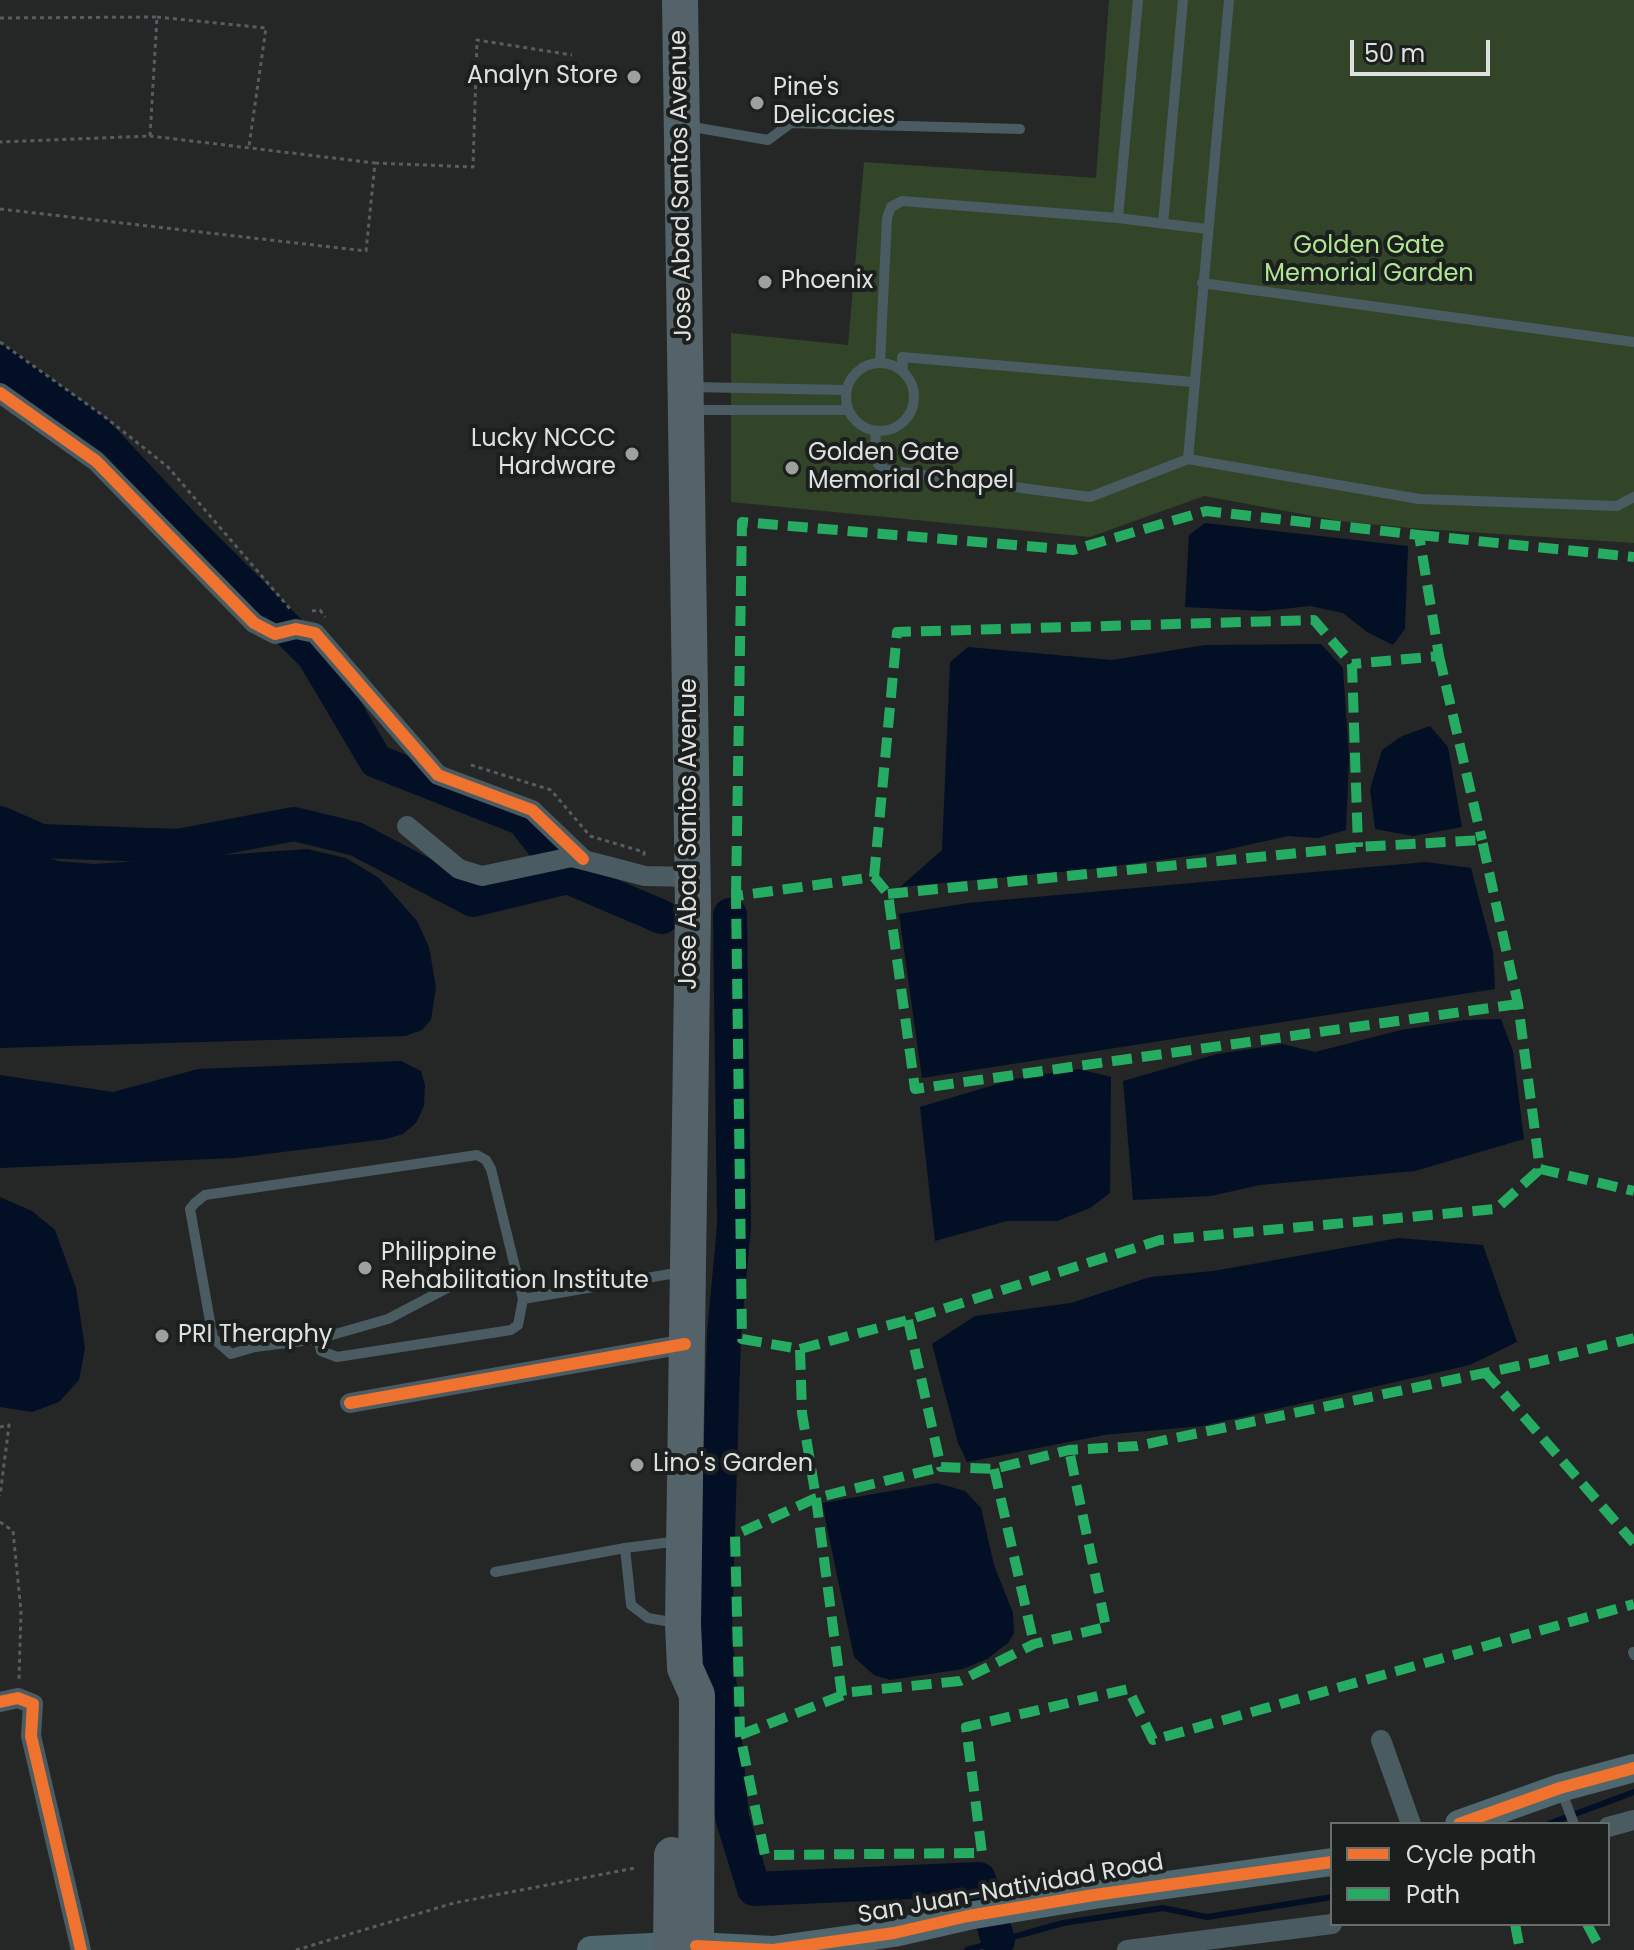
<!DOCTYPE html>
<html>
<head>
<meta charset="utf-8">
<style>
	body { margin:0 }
	#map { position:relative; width:1634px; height:1950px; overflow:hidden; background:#252727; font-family:Poppins,sans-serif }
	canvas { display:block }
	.legend { position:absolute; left:1330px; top:1822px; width:280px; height:104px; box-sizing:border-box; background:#1b1f1e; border:2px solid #696d6c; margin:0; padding:10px 14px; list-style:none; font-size:24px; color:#dfe1e1 }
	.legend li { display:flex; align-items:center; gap:16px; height:40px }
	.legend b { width:40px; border:2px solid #696d6c }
	.scale { position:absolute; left:1350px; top:40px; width:140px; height:36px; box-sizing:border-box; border:4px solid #dfe1e1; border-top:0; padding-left:10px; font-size:24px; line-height:28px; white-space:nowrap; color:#dfe1e1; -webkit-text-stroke:6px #1b1f1e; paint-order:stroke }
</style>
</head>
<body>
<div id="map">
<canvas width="1634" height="1950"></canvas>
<ul class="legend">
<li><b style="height:10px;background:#ef722f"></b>Cycle path</li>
<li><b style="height:10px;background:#26ab63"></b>Path</li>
</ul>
<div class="scale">50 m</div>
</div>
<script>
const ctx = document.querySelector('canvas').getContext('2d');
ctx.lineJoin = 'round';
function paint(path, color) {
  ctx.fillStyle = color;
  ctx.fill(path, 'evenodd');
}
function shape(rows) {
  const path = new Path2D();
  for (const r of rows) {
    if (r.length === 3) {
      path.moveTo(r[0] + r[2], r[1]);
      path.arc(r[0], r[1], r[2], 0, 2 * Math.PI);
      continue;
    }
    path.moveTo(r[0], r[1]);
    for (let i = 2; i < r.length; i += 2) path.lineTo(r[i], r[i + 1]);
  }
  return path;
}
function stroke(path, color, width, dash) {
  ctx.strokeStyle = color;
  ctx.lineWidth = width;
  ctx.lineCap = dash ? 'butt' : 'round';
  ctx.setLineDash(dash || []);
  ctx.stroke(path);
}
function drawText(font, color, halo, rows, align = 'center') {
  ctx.font = font + ' Poppins,sans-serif';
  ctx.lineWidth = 8;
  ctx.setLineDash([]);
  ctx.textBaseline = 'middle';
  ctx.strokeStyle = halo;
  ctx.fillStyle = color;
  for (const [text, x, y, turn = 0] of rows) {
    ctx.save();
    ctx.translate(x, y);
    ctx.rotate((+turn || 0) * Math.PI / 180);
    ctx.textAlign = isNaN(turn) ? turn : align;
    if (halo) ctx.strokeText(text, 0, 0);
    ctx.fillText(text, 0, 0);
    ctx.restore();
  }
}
const green = shape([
	[1109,0,1634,0,1634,543,1410,528,1340,521,1204,496,1090,537,731,502,731,333,848,345,864,162,1096,178]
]);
const water = shape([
	[1205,523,1408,546,1405,629,1393,645,1367,632,1343,613,1310,606,1264,611,1185,607,1189,535],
	[1321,644,1343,668,1349,758,1346,830,1318,838,1288,836,1212,853,1092,869,900,887,942,850,950,662,968,647,1112,660,1205,645],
	[1430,726,1448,747,1462,827,1413,836,1375,829,1370,789,1382,750,1402,736],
	[0,840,58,861,94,864,307,849,346,858,379,878,417,921,429,947,436,987,431,1020,422,1030,405,1036,0,1048],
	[1426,862,1471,868,1493,952,1495,989,922,1078,899,914,968,903],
	[1501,1019,1513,1051,1524,1139,1415,1171,1260,1185,1211,1196,1133,1200,1123,1081,1217,1054,1283,1044,1315,1052,1401,1030,1465,1020],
	[401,1061,421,1071,425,1085,424,1106,416,1123,403,1134,386,1139,235,1158,0,1168,0,1075,113,1092,198,1069],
	[1079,1069,1111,1077,1110,1193,1090,1208,1057,1221,1007,1221,935,1241,920,1107,1014,1079],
	[0,1197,32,1211,55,1230,76,1288,85,1348,79,1380,59,1402,32,1412,0,1407],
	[1399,1238,1483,1245,1517,1342,1470,1365,1202,1426,1104,1435,967,1462,958,1443,932,1344,975,1316,1071,1303,1150,1277,1213,1271],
	[937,1483,965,1491,981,1508,994,1565,1013,1613,1014,1633,1008,1643,987,1659,963,1669,890,1680,874,1675,854,1657,822,1503]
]);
const stream = shape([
	[1548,1824,1634,1792],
	[967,1950,1063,1923,1163,1908,1207,1917,1332,1897]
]);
const river = shape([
	[0,362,97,433,185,527,314,656,376,761,523,819,568,877,662,917],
	[0,823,41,841,178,846,294,824,356,839,473,900,568,877],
	[730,915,734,1226,724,1334,715,1634,732,1817,754,1889,979,1879,998,1940]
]);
const path = shape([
	[157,17,266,28,249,146],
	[0,18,157,17,150,136,0,142],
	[375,163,473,167,477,40,572,55],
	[0,209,366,251,375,163,150,136],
	[0,342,105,417,168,467,291,610],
	[312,611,320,610,325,617],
	[471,765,551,790,590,836,644,852,644,856],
	[0,1427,9,1425,0,1496],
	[0,1522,13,1531,21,1611,19,1679],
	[296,1950,454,1903,635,1868]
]);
const lane = shape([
	[687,126,768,140,791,123,1020,129],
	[1118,218,1138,0],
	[1163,224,1183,0],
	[1202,283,1634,342],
	[880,397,34],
	[880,363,887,218,891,207,902,201,1118,218,1207,229],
	[903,371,902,357,1193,382],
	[692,387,846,390],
	[691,410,848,410],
	[875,432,878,464,886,470,1090,497,1188,459,1419,499,1617,506,1634,497],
	[1188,459,1229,0],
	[523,1299,682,1272],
	[318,1339,321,1351,337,1357,511,1330,518,1325,523,1299,516,1271,491,1169,486,1160,477,1155,205,1195,195,1203,190,1209,213,1338,231,1354,255,1347,318,1339,388,1319,453,1285,516,1271],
	[495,1572,625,1548],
	[677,1623,648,1618,631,1605,625,1548,679,1541],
	[1633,1652,1634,1655],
	[1561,1790,1574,1824]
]);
const street = shape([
	[0,393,96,461,254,623,275,634,296,629,315,633,438,775,532,810,583,859],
	[407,826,459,869,482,876,572,857,645,876,692,877],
	[350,1403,685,1344],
	[0,1702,18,1698,33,1704,31,1736,81,1950],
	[1381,1740,1411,1824],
	[1608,1827,1634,1820],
	[1127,1950,1332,1924]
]);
const secondary = shape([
	[1459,1824,1560,1788,1634,1768],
	[696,1946,773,1950,894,1933,968,1916,1094,1895,1332,1862],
	[591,1950,671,1946]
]);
const highway = shape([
	[680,0,693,907,683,1624,685,1668,697,1695,697,1706,696,1950],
	[671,1950,672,1855]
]);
const quiet = shape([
	[1419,535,1634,557],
	[1439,656,1482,840],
	[874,877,897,632,1314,620,1352,664,1358,847],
	[888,894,1358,847,1482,840,1518,1004,1540,1169,1634,1191],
	[736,896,742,522,1073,550,1206,511,1419,535,1439,656,1352,664],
	[1518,1004,915,1089,888,894,874,877,736,896,742,1339,800,1349,802,1413,816,1498,735,1535,740,1735,765,1855,982,1853,966,1727,1128,1689,1153,1740,1634,1604],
	[908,1320,941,1467,994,1469,1069,1450,1137,1446,1537,1362,1634,1338],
	[800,1349,908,1320,1160,1240,1496,1209,1540,1169],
	[1484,1371,1634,1543],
	[994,1469,1034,1644],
	[842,1696,816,1498,941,1467],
	[740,1735,851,1692,960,1681,1034,1644,1106,1627,1069,1450],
	[1515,1924,1520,1950],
	[1587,1924,1601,1950]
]);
const cycleway = shape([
	[0,393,96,461,254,623,275,634,296,629,315,633,438,775,532,810,583,859],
	[350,1403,685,1344],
	[0,1702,18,1698,33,1704,31,1736,81,1950],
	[1459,1824,1560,1788,1634,1768],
	[696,1946,773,1950,894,1933,968,1916,1094,1895,1332,1862]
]);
const markers = [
	[634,77,8,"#9ea0a0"],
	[757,103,8,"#9ea0a0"],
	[765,282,8,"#9ea0a0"],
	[632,454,8,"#9ea0a0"],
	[792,468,8,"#9ea0a0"],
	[365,1268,8,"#9ea0a0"],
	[162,1336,8,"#9ea0a0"],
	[637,1465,8,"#9ea0a0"]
];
const poiNames = [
	["Analyn Store",618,77,"right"],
	["Pine's",773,89],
	["Delicacies",773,117],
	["Phoenix",781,282],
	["Lucky NCCC",616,440,"right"],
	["Hardware",616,468,"right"],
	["Golden Gate",808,454],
	["Memorial Chapel",808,482],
	["Philippine",381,1254],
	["Rehabilitation Institute",381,1282],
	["PRI Theraphy",178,1336],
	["Lino's Garden",653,1465]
];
const streetNames = [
	["Jose Abad Santos Avenue",682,186,-91],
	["Jose Abad Santos Avenue",690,834,-90],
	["San Juan-Natividad Road",1011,1890,-10]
];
const parkNames = [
	["Golden Gate",1369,247],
	["Memorial Garden",1369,275]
];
paint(green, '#334529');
paint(water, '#030f25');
stroke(stream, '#030f25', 6);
stroke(river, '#030f25', 34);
stroke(path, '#535e62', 3, [4, 4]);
stroke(lane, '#4a5c62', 10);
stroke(street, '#4a5c62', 20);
stroke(secondary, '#4f676e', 28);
stroke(highway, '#546369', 36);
stroke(quiet, '#26ab63', 10, [20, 10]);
stroke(cycleway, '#ef722f', 12);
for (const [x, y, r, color] of markers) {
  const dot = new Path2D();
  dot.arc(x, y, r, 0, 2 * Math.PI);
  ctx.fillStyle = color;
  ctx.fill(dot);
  stroke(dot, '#1b1f1e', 3);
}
drawText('24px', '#dfe1e1', '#1b1f1e', poiNames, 'left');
drawText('24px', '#dfe1e1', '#1b1f1e', streetNames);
drawText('24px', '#b0e691', '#1b1f1e', parkNames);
</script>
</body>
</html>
